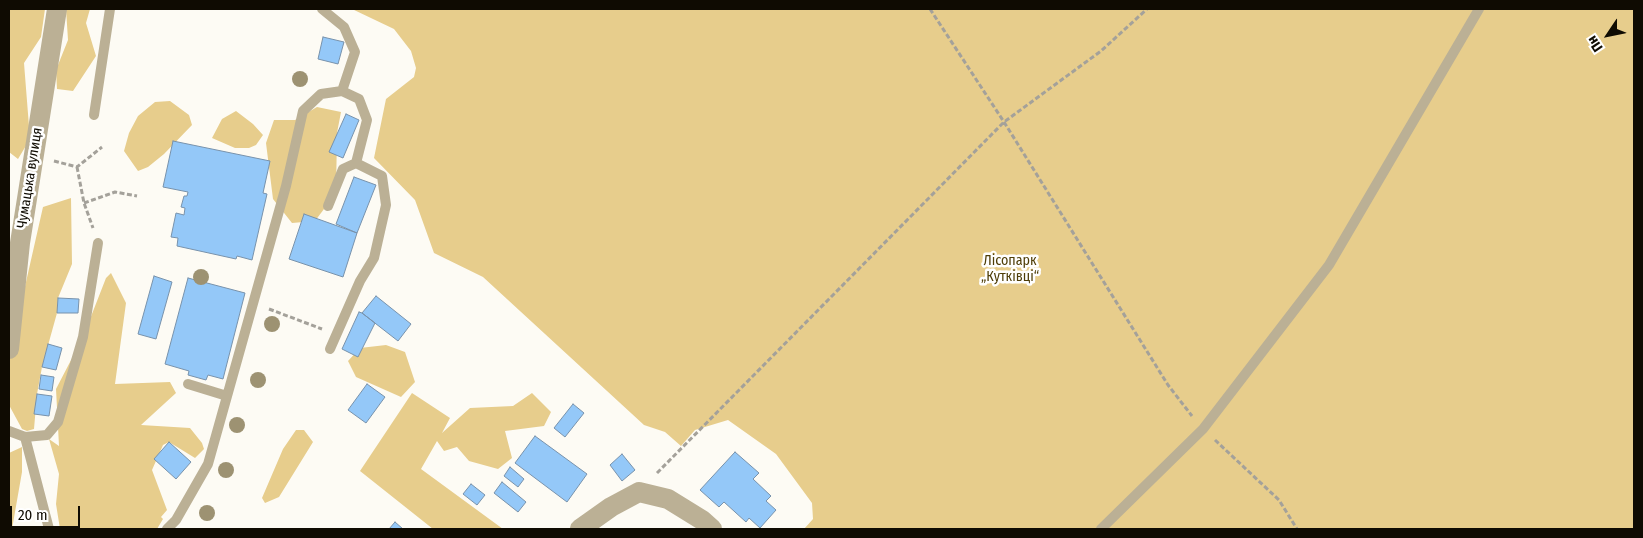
<!DOCTYPE html>
<html>
<head>
<meta charset="utf-8">
<style>
	body { margin:0 }
	#map { position:relative; width:1643px; height:538px; overflow:hidden; background:#fdfbf4; font-family:"Fira Sans Condensed",sans-serif }
	canvas { display:block }
	.frame { position:absolute; inset:0; border:10px solid #0f0b02; pointer-events:none }
	.north { position:absolute; left:1583px; top:10px; width:50px; height:50px; -webkit-text-stroke:4px #fff; paint-order:stroke; rotate:236deg; font-size:14px; font-weight:700; line-height:20px; text-align:center; color:#0f0b02 }
	.north::after { content:''; display:block; margin:auto; width:18px; height:22px; background:#0f0b02; clip-path:polygon(50% 0,100% 100%,50% 72%,0 100%) }
	.scale { position:absolute; left:10px; top:506px; width:70px; height:22px; box-sizing:border-box; border:2px solid #0f0b02; border-top:0; padding-left:6px; font-size:15px; line-height:18px; white-space:nowrap; color:#0f0b02; -webkit-text-stroke:4px #fff; paint-order:stroke }
</style>
</head>
<body>
<div id="map">
<canvas width="1643" height="538"></canvas>
<div class="frame"></div>
<div class="north">Пн</div>
<div class="scale">20 m</div>
</div>
<script>
const ctx = document.querySelector('canvas').getContext('2d');
ctx.lineJoin = 'round';
function paint(path, color) {
  ctx.fillStyle = color;
  ctx.fill(path, 'evenodd');
}
function shape(rows) {
  const path = new Path2D();
  for (const r of rows) {
    path.moveTo(r[0], r[1]);
    for (let i = 2; i < r.length; i += 2) path.lineTo(r[i], r[i + 1]);
  }
  return path;
}
function stroke(path, color, width, dash) {
  ctx.strokeStyle = color;
  ctx.lineWidth = width;
  ctx.lineCap = dash ? 'butt' : 'round';
  ctx.setLineDash(dash || []);
  ctx.stroke(path);
}
function drawText(font, color, halo, rows, align = 'center') {
  ctx.font = font + ' "Fira Sans Condensed",sans-serif';
  ctx.lineWidth = 5;
  ctx.setLineDash([]);
  ctx.textBaseline = 'middle';
  ctx.strokeStyle = halo;
  ctx.fillStyle = color;
  for (const [text, x, y, turn = 0] of rows) {
    ctx.save();
    ctx.translate(x, y);
    ctx.rotate((+turn || 0) * Math.PI / 180);
    ctx.textAlign = isNaN(turn) ? turn : align;
    if (halo) ctx.strokeText(text, 0, 0);
    ctx.fillText(text, 0, 0);
    ctx.restore();
  }
}
const green = shape([
	[9,9,45,9,41,37,24,63,30,139,18,159,9,152],
	[66,9,90,9,86,23,96,56,73,91,57,89,56,70,68,40],
	[352,9,1634,9,1634,529,804,529,813,519,812,503,776,454,728,420,695,430,681,446,665,432,644,425,483,277,434,253,415,200,374,158,386,99,414,77,416,68,411,51,394,29],
	[170,101,189,115,192,125,164,154,148,167,138,171,124,151,129,133,138,116,155,102],
	[317,107,341,112,337,133,336,193,315,221,292,223,273,199,266,143,274,120,295,120],
	[236,111,253,124,263,135,256,145,249,148,235,148,212,138,222,119],
	[71,198,72,264,58,298,57,313,42,367,37,394,34,429,27,431,22,429,9,405,9,357,43,207],
	[111,273,126,303,115,384,170,382,176,393,141,425,190,428,202,443,204,449,195,458,169,442,163,445,152,470,167,510,161,517,163,519,157,529,60,529,56,504,59,474,49,439,59,446,56,389,83,337,106,278],
	[386,345,405,352,415,382,401,397,356,377,348,361,360,348],
	[412,393,450,418,442,433,470,408,513,406,532,393,551,412,544,426,505,431,512,458,498,469,469,461,457,447,444,451,437,441,421,469,503,529,433,529,360,471],
	[296,430,304,430,313,442,279,497,265,503,262,498,283,449],
	[22,447,22,472,12,529,9,529,9,453]
]);
const building = shape([
	[323,37,344,42,338,64,318,59,323,37],
	[346,114,359,120,343,158,329,152,346,114],
	[173,141,270,161,263,193,267,194,252,260,237,256,236,259,177,246,178,238,171,237,176,213,184,215,185,208,181,207,184,196,187,196,188,192,163,187,173,141],
	[354,177,376,185,357,233,336,224,354,177],
	[304,214,357,233,343,277,289,259,304,214],
	[154,276,172,282,156,339,138,334,154,276],
	[188,278,245,293,223,379,208,375,206,380,188,375,189,371,165,364,188,278],
	[376,296,411,324,398,341,362,313,376,296],
	[58,298,79,299,78,313,57,313,58,298],
	[359,312,362,313,375,323,358,357,342,349,359,312],
	[48,344,62,348,56,370,42,367,48,344],
	[41,375,54,377,52,391,39,389,41,375],
	[367,384,385,397,366,423,348,410,367,384],
	[37,394,52,396,49,416,34,414,37,394],
	[573,404,584,413,565,437,554,428,573,404],
	[535,436,587,474,567,502,515,463,535,436],
	[169,442,191,462,176,479,154,459,169,442],
	[735,452,759,473,753,479,771,496,766,501,776,510,760,528,749,518,746,522,724,502,719,507,700,490,735,452],
	[622,454,635,470,622,481,610,465,622,454],
	[510,467,524,479,518,487,504,476,510,467],
	[502,482,526,502,518,512,494,493,502,482],
	[471,484,485,495,477,505,463,494,471,484],
	[395,522,403,529,389,529,395,522]
]);
const path = shape([
	[930,9,1004,122,1168,385,1192,416],
	[54,161,77,167,102,147],
	[77,167,84,203,93,228],
	[84,203,115,192,137,196],
	[269,309,322,329],
	[1215,440,1279,500,1297,529],
	[657,473,1004,122,1101,51,1147,9]
]);
const service = shape([
	[322,9,344,27,355,52,342,91],
	[94,115,110,9],
	[330,349,360,281,374,258,386,205,382,176,356,163],
	[188,384,227,396],
	[9,431,25,437,49,529],
	[25,437,47,435,58,422,83,337,98,243],
	[167,529,176,520,208,464,286,186,303,111,321,94,342,91,359,99,367,120,356,163,343,169,328,206],
	[1101,529,1203,429,1329,265,1479,9]
]);
const minor = shape([
	[9,349,20,243,57,9],
	[580,529,611,507,639,492,668,499,702,520,712,529]
]);
const trees = [
	[300,79],
	[201,277],
	[272,324],
	[258,380],
	[237,425],
	[226,470],
	[207,513]
];
const streetNames = [
	["Чумацька вулиця",30,178,-81]
];
const parkNames = [
	["Лісопарк",1010,261],
	["„Кутківці“",1010,277]
];
paint(green, '#e7cd8c');
paint(building, '#94c8f8');
stroke(building, '#7892ab', 1);
stroke(path, '#a4a19a', 3, [5, 2.5]);
stroke(service, '#bbb095', 10);
stroke(minor, '#bbb095', 20);
ctx.fillStyle = '#9d9272';
for (const [x, y] of trees) {
  ctx.beginPath();
  ctx.arc(x, y, 8, 0, 2 * Math.PI);
  ctx.fill();
}
drawText('14px', '#0f0b02', '#fff', streetNames);
drawText('14px', '#4e3d07', '#fff', parkNames);
</script>
</body>
</html>
